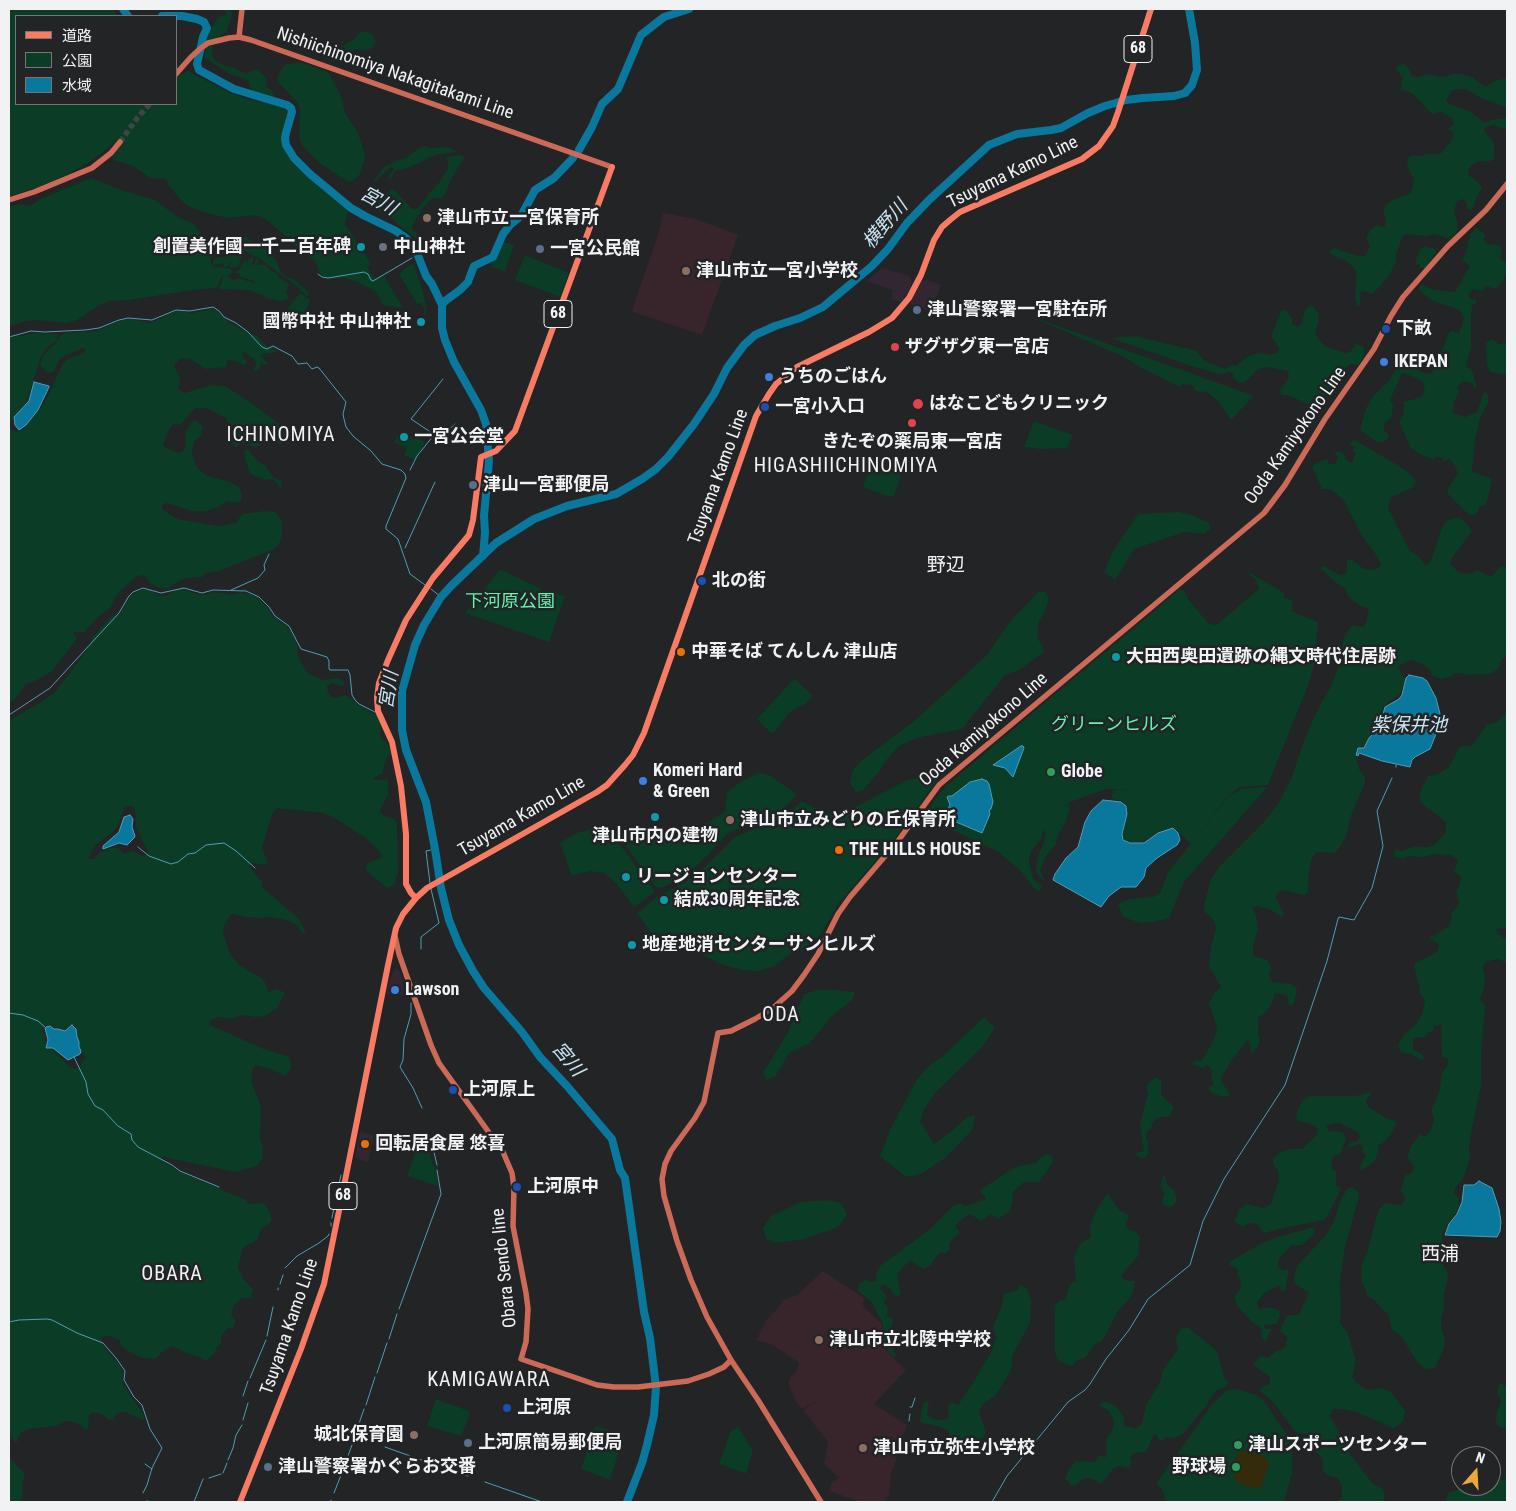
<!DOCTYPE html>
<html>
<head>
<meta charset="utf-8">
<style>
	body { margin:0 }
	#map { position:relative; width:1516px; height:1511px; overflow:hidden; background:#222426; font-family:"Roboto Condensed","Noto Sans JP",sans-serif }
	canvas { display:block }
	.frame { position:absolute; inset:0; border:10px solid #f1f2f3; pointer-events:none }
	.legend { position:absolute; left:15px; top:15px; width:162px; height:90px; box-sizing:border-box; background:#222426; border:1px solid #757678; margin:0; padding:6px 9px; list-style:none; font-size:15px; color:#f1f2f3 }
	.legend li { display:flex; align-items:center; gap:10px; height:25px }
	.legend b { width:25px; border:1px solid #757678 }
	.north { position:absolute; left:1451px; top:1446px; width:50px; height:50px; box-sizing:border-box; background:#222426; border:1px solid #757678; border-radius:50%; rotate:19deg; font-size:14px; font-weight:700; line-height:20px; text-align:center; color:#f1f2f3 }
	.north::after { content:''; display:block; margin:auto; width:18px; height:22px; background:#eda83c; clip-path:polygon(50% 0,100% 100%,50% 72%,0 100%) }
</style>
</head>
<body>
<div id="map">
<canvas width="1516" height="1511"></canvas>
<div class="frame"></div>
<ul class="legend">
<li><b style="height:6px;background:#fa7b64"></b>道路</li>
<li><b style="height:14px;background:#0b3c26"></b>公園</li>
<li><b style="height:14px;background:#0a789d"></b>水域</li>
</ul>
<div class="north">N</div>
</div>
<script>
const ctx = document.querySelector('canvas').getContext('2d');
ctx.lineJoin = 'round';
function paint(path, color) {
  ctx.fillStyle = color;
  ctx.fill(path, 'evenodd');
}
function shape(rows) {
  const path = new Path2D();
  for (const r of rows) {
    path.moveTo(r[0], r[1]);
    for (let i = 2; i < r.length; i += 2) path.lineTo(r[i], r[i + 1]);
  }
  return path;
}
function stroke(path, color, width, dash) {
  ctx.strokeStyle = color;
  ctx.lineWidth = width;
  ctx.lineCap = dash ? 'butt' : 'round';
  ctx.setLineDash(dash || []);
  ctx.stroke(path);
}
function drawText(font, color, halo, rows, align = 'center') {
  ctx.font = font + ' "Roboto Condensed","Noto Sans JP",sans-serif';
  ctx.lineWidth = 5;
  ctx.setLineDash([]);
  ctx.textBaseline = 'middle';
  ctx.strokeStyle = halo;
  ctx.fillStyle = color;
  for (const [text, x, y, turn = 0] of rows) {
    ctx.save();
    ctx.translate(x, y);
    ctx.rotate((+turn || 0) * Math.PI / 180);
    ctx.textAlign = isNaN(turn) ? turn : align;
    if (halo) ctx.strokeText(text, 0, 0);
    ctx.fillText(text, 0, 0);
    ctx.restore();
  }
}
const commercial = shape([
	[882,268,909,276,912,281,909,290,901,302,891,299,893,290,866,281],
	[927,280,941,285,931,312,910,304,921,282],
	[395,968,399,970,408,996,387,994,390,979],
	[360,1132,374,1135,368,1162,355,1158]
]);
const education = shape([
	[663,213,696,219,738,235,702,335,633,312,632,310,658,235],
	[823,1271,864,1298,863,1306,882,1324,881,1334,883,1346,887,1352,906,1370,874,1404,907,1425,891,1475,889,1495,884,1502,861,1502,829,1491,832,1482,839,1478,824,1464,828,1442,803,1410,817,1401,802,1409,796,1401,788,1383,791,1376,797,1371,799,1363,773,1345,756,1340,767,1319,778,1308,783,1300,797,1295]
]);
const green = shape([
	[9,9,113,9,117,16,16,16,16,104,176,104,176,75,178,76,188,71,228,92,247,99,265,102,284,108,288,113,289,117,283,139,294,160,347,205,348,209,345,224,370,262,368,269,375,279,384,276,402,306,402,308,383,305,376,292,357,282,345,278,325,278,321,275,315,261,300,250,268,221,259,216,252,215,227,218,200,211,188,206,181,200,168,185,167,180,164,178,160,179,150,178,136,168,125,163,115,161,112,158,123,143,117,139,108,148,88,163,64,176,41,186,9,196],
	[218,9,230,9,232,14,227,31,218,37,212,46,212,52,215,61,225,66,232,67,246,74,253,70,258,70,267,79,266,86,272,91,274,95,273,97,257,94,252,91,248,80,228,73,205,58,204,51,206,40,211,29,218,17,226,15,226,12],
	[360,32,367,32,373,35,376,42,372,48,368,50,356,49,341,59,336,61,330,60,330,57,334,52,355,38],
	[299,62,323,70,329,73,341,96,345,113,356,129,361,141,365,155,364,161,360,174,355,179,350,182,348,182,321,164,306,150,301,143,299,138,300,110,298,103,279,83,277,79,281,70,284,65],
	[1404,64,1410,70,1412,76,1418,77,1428,74,1444,77,1452,74,1461,74,1472,77,1485,87,1495,81,1507,78,1507,106,1504,107,1481,98,1466,89,1452,90,1446,101,1450,104,1469,111,1478,117,1481,121,1485,123,1491,120,1507,118,1507,127,1504,129,1493,125,1488,126,1484,129,1486,134,1492,139,1494,146,1494,159,1490,161,1479,161,1472,165,1468,171,1468,175,1477,181,1482,187,1475,201,1475,206,1470,210,1467,209,1467,203,1463,199,1457,201,1454,212,1457,221,1457,232,1449,239,1435,234,1426,236,1407,234,1403,235,1396,255,1396,262,1388,277,1373,294,1364,291,1361,291,1360,305,1357,306,1355,296,1356,282,1356,271,1353,267,1345,260,1330,254,1330,250,1335,248,1358,256,1365,256,1370,246,1367,241,1367,236,1372,228,1377,225,1381,227,1385,226,1386,220,1383,212,1385,205,1392,200,1411,193,1414,180,1407,166,1408,158,1411,156,1421,156,1427,154,1440,154,1443,151,1452,140,1453,134,1452,131,1449,131,1448,128,1452,126,1454,123,1452,118,1441,112,1432,114,1412,93,1401,89,1403,77,1397,71,1396,66],
	[425,146,432,148,448,147,457,152,435,155,408,168,395,171,391,179,389,180,389,176,394,169,391,167,382,175,376,182,374,180,385,166,407,157,420,147],
	[459,155,463,156,464,158,450,181,446,193,441,199,434,198,430,200,422,209,412,226,412,229,418,234,421,238,417,239,402,228,390,217,379,212,370,202,370,194,374,190,377,190,384,194,388,194,392,189,398,193,410,207,413,209,418,208,427,197,429,193,439,183,448,169,448,161,446,159,448,157],
	[91,178,124,191,155,200,178,217,194,224,206,240,217,245,223,244,226,240,234,237,247,238,267,249,277,262,281,272,287,277,294,279,309,293,307,296,294,284,257,257,242,250,234,250,220,255,214,256,211,259,211,264,214,267,228,268,233,270,232,273,227,275,228,277,236,281,237,278,255,283,255,281,240,277,240,274,235,273,236,271,239,270,242,265,240,264,236,268,230,267,230,265,233,263,229,264,228,266,224,267,224,263,213,265,213,260,215,259,215,258,224,257,225,255,231,252,235,254,237,251,239,252,240,251,244,254,239,263,243,264,244,260,246,260,245,263,246,263,249,259,254,256,253,263,251,265,254,265,256,258,259,260,257,265,266,265,267,267,269,268,269,270,278,274,278,277,289,284,286,293,289,297,287,300,280,301,267,298,264,296,248,290,219,289,223,277,226,275,221,277,218,286,215,288,193,290,129,300,110,301,101,304,77,320,66,323,37,320,27,321,9,326,9,207,20,204,30,206,40,199],
	[1476,228,1485,234,1484,240,1487,244,1497,245,1502,248,1500,259,1506,263,1506,269,1504,280,1496,289,1486,286,1482,291,1473,289,1469,293,1469,298,1476,300,1476,304,1472,305,1471,315,1471,348,1466,366,1472,370,1477,388,1474,388,1472,383,1463,381,1457,387,1459,392,1454,402,1453,413,1465,417,1477,412,1483,395,1486,392,1488,395,1488,403,1480,418,1475,439,1472,472,1490,478,1492,480,1487,501,1484,506,1479,506,1478,512,1472,516,1467,513,1448,494,1447,490,1458,473,1452,461,1449,459,1444,461,1441,457,1435,457,1434,460,1421,455,1411,448,1399,422,1403,415,1404,402,1422,397,1425,386,1422,381,1408,374,1402,373,1390,400,1393,405,1392,416,1384,424,1384,430,1388,434,1388,438,1382,442,1377,442,1360,430,1366,408,1373,396,1389,381,1398,364,1404,362,1426,374,1432,373,1450,331,1459,333,1464,319,1460,310,1431,300,1418,289,1421,285,1435,290,1455,292,1470,266,1462,260,1467,249,1468,241,1471,233],
	[504,242,514,245,505,271,491,267,492,260,497,255],
	[1425,246,1435,249,1435,253,1425,268,1422,268,1416,263,1416,260,1420,249],
	[525,255,569,273,560,297,515,280],
	[411,264,414,265,423,291,426,307,426,315,424,314,425,309,421,303,417,304,399,274],
	[300,293,310,300,303,320,287,309],
	[1311,304,1318,313,1319,320,1315,334,1324,346,1345,353,1350,352,1356,344,1363,346,1365,354,1359,364,1351,364,1344,369,1324,396,1322,405,1316,408,1288,395,1281,395,1280,390,1289,377,1288,371,1268,367,1258,369,1244,383,1238,382,1233,378,1233,373,1229,372,1224,374,1216,373,1194,367,1111,338,1135,336,1198,351,1198,353,1205,361,1225,369,1232,365,1236,366,1247,357,1254,354,1262,353,1270,355,1278,352,1279,348,1271,336,1282,309,1287,311,1292,319,1292,324,1298,327,1302,322,1305,310],
	[212,309,217,311,229,322,248,333,257,336,267,346,278,351,273,353,261,354,261,356,267,363,266,365,260,363,260,368,257,371,253,370,256,365,255,360,243,351,242,355,247,362,245,365,228,359,226,367,205,369,191,359,181,358,174,365,180,378,178,389,184,393,212,385,225,386,253,404,288,431,301,431,310,430,313,427,318,429,318,433,304,434,295,441,288,441,281,438,281,444,279,445,276,442,274,433,270,431,267,432,262,439,262,444,257,447,253,447,248,444,241,443,236,447,226,436,227,430,229,424,226,418,207,408,195,408,180,425,173,424,169,430,163,444,166,448,179,453,184,451,186,442,185,433,192,422,197,421,203,427,201,435,195,441,193,445,192,455,197,468,207,476,230,482,239,487,242,495,240,503,227,501,219,507,205,511,192,511,167,503,162,505,163,510,177,519,218,526,236,523,242,514,264,511,276,512,282,522,282,534,280,542,277,546,272,550,219,571,205,573,202,577,185,578,166,589,157,587,150,583,145,575,137,576,118,593,110,608,98,617,84,632,73,632,77,639,52,671,37,680,26,684,16,698,9,704,9,338,36,333,57,334,57,340,46,349,41,357,27,401,14,416,10,425,12,430,17,432,23,430,41,407,48,396,62,365,66,360,84,353,86,349,83,348,64,356,59,360,54,372,48,373,40,365,43,357,49,349,55,344,60,336,66,333,97,331,119,321,129,319,151,323,174,312,180,311,192,313],
	[1027,315,1252,395,1253,397,1231,420,1219,402,1207,392,1196,391,1192,385,1183,384,1180,387,1142,368,1122,356],
	[1492,339,1499,344,1507,343,1507,375,1490,372,1487,365,1486,343],
	[1034,421,1073,435,1067,448,1040,449,1024,447],
	[401,431,413,439,415,436,425,442,415,460,404,455,407,448,394,442],
	[1355,440,1402,468,1411,475,1416,481,1412,488,1391,497,1388,508,1410,551,1419,557,1425,565,1429,564,1433,555,1442,527,1446,521,1459,517,1468,525,1472,531,1452,558,1450,563,1457,571,1464,574,1472,573,1477,570,1491,577,1500,567,1505,567,1507,569,1507,636,1505,642,1507,646,1507,656,1502,659,1498,669,1490,674,1477,674,1472,675,1456,673,1450,677,1442,679,1432,676,1430,670,1423,664,1412,660,1405,662,1398,667,1405,680,1400,694,1383,707,1377,728,1370,736,1364,746,1357,748,1355,753,1359,769,1365,777,1365,783,1351,815,1347,834,1340,847,1334,853,1317,852,1312,858,1309,869,1308,892,1304,895,1283,890,1277,893,1276,898,1284,913,1283,916,1281,917,1271,910,1258,906,1252,908,1256,915,1258,928,1253,946,1253,956,1267,960,1271,967,1269,976,1272,982,1290,984,1297,988,1294,1004,1289,1006,1287,995,1275,993,1273,1001,1265,1013,1258,1018,1258,1032,1260,1040,1259,1044,1253,1053,1250,1051,1251,1047,1248,1040,1246,1041,1244,1045,1231,1060,1228,1067,1222,1076,1221,1081,1229,1092,1229,1096,1224,1097,1213,1094,1208,1088,1209,1087,1213,1085,1213,1082,1211,1078,1212,1072,1210,1067,1207,1065,1204,1068,1193,1065,1192,1063,1195,1061,1200,1061,1203,1059,1215,1037,1217,1027,1209,1004,1214,993,1221,987,1209,966,1211,947,1216,928,1214,920,1205,912,1204,905,1211,879,1220,866,1262,824,1278,804,1292,777,1302,746,1309,729,1320,705,1331,686,1337,671,1340,650,1345,636,1350,628,1353,625,1363,627,1366,624,1369,609,1359,605,1348,596,1346,589,1338,584,1320,568,1323,566,1340,575,1346,574,1347,560,1352,560,1364,569,1373,570,1381,566,1379,559,1362,536,1344,501,1331,489,1322,489,1312,466,1321,461,1328,459,1328,464,1335,464,1338,457,1334,453,1339,451,1345,455,1345,459,1352,463,1356,453,1353,451,1355,447,1349,444],
	[246,449,248,450,259,462,265,465,273,477,282,481,281,488,279,487,277,482,271,479,264,480,252,475,249,471,244,454],
	[871,464,899,474,901,476,894,496,891,497,863,487],
	[1179,512,1192,515,1209,523,1210,529,1204,534,1184,532,1134,549,1115,580,1104,572,1113,551,1138,514],
	[500,569,545,591,565,596,549,642,465,613],
	[1243,570,1259,578,1284,593,1284,597,1293,601,1291,611,1318,622,1315,661,1309,683,1268,785,1240,787,1228,796,1191,843,1229,796,1241,789,1267,787,1184,882,1169,918,1154,922,1140,923,1123,917,1118,904,1130,899,1153,897,1160,893,1168,872,1191,844,1174,828,1158,832,1143,842,1130,842,1124,840,1122,834,1128,813,1127,806,1122,801,1112,799,1113,790,1132,789,1105,789,1068,803,1064,807,1068,804,1070,810,1066,821,1057,837,1056,844,1046,856,1040,870,1044,880,1043,881,1037,873,1036,867,1038,856,1044,842,1046,829,1042,833,1042,838,1031,851,1029,858,1029,863,1032,876,1035,881,1042,886,1039,892,1033,887,1021,871,1002,855,1001,853,923,816,937,797,946,786,1180,589,1184,591,1188,597,1187,598,1209,624,1216,625,1259,589,1260,590,1255,579],
	[185,586,184,590,202,595,213,592,232,595,238,593,250,594,258,598,268,608,272,616,285,625,294,636,298,649,297,654,306,671,311,675,324,680,337,678,343,681,345,685,342,686,332,683,327,686,328,693,333,698,346,695,363,708,377,715,381,724,380,736,382,740,386,742,390,749,390,755,386,758,382,774,373,778,376,780,385,779,388,780,388,795,380,809,381,813,386,817,394,819,397,823,398,873,394,885,389,887,386,887,371,875,367,871,366,866,370,862,381,858,382,854,367,839,335,818,324,813,277,808,272,814,262,848,268,862,265,865,253,863,249,866,262,882,262,887,299,919,306,932,302,933,297,925,287,920,270,917,262,918,245,917,234,914,230,915,224,927,223,935,226,941,230,954,239,965,260,977,265,982,268,992,277,989,285,993,277,1008,265,1016,255,1017,241,1015,232,1019,219,1017,211,1020,209,1023,210,1025,266,1050,288,1056,291,1063,291,1069,285,1076,273,1070,256,1065,252,1069,251,1081,261,1106,260,1137,263,1149,262,1159,257,1166,236,1172,163,1157,160,1159,178,1171,246,1200,248,1204,263,1203,267,1207,272,1219,270,1223,261,1229,258,1238,253,1243,246,1245,242,1250,238,1268,244,1280,253,1289,251,1298,242,1298,234,1305,231,1315,236,1321,233,1328,228,1328,221,1336,221,1343,217,1347,214,1354,206,1361,200,1357,188,1354,172,1346,163,1351,156,1359,142,1358,128,1351,121,1346,120,1340,110,1336,102,1337,102,1345,119,1365,123,1373,122,1382,133,1400,139,1407,144,1415,144,1420,124,1412,117,1413,113,1420,109,1420,104,1415,92,1412,88,1417,89,1426,86,1430,78,1423,65,1421,56,1426,28,1429,21,1433,17,1439,17,1442,15,1442,9,1434,9,721,38,704,55,692,85,653,93,637,111,617,120,614,130,597,134,593,141,590,148,590,158,595,165,596],
	[132,806,136,813,136,827,148,852,144,857,133,851,124,854,118,848,110,848,101,852,94,859,88,859,95,845,114,831,119,823,125,807],
	[46,1025,64,1030,72,1025,74,1025,77,1029,77,1038,80,1042,80,1050,86,1059,83,1060,80,1066,76,1069,69,1067,53,1050,46,1049,45,1036,42,1029],
	[1039,591,1045,592,1049,599,1045,611,1039,621,1037,637,1042,646,1044,652,1019,670,1005,675,962,729,916,738,899,746,886,760,879,772,862,791,856,792,850,783,853,770,861,761,913,722,987,655,1011,620],
	[795,679,812,695,812,697,805,704,798,707,788,714,774,733,770,732,757,719,793,680],
	[1507,708,1507,928,1496,929,1498,934,1507,940,1507,963,1499,959,1492,960,1485,963,1483,968,1485,979,1483,991,1480,999,1481,1002,1485,1005,1485,1010,1481,1050,1481,1085,1472,1128,1469,1147,1470,1158,1463,1179,1456,1186,1454,1193,1459,1199,1459,1206,1455,1214,1448,1224,1442,1235,1442,1240,1447,1247,1443,1268,1447,1270,1448,1277,1444,1294,1444,1309,1441,1317,1441,1328,1445,1338,1444,1348,1435,1368,1425,1369,1418,1363,1401,1336,1392,1330,1389,1316,1373,1299,1368,1297,1361,1279,1362,1263,1367,1253,1378,1211,1385,1203,1402,1205,1405,1198,1401,1191,1405,1175,1411,1174,1414,1167,1407,1157,1411,1146,1420,1134,1425,1137,1431,1130,1434,1119,1431,1110,1439,1093,1442,1073,1448,1064,1448,1059,1442,1057,1441,1025,1434,1026,1433,1031,1427,1033,1424,1038,1418,1037,1413,1039,1413,1049,1420,1053,1425,1058,1421,1060,1411,1054,1401,1053,1398,1045,1403,1036,1417,1023,1423,1012,1425,1001,1420,993,1419,984,1417,979,1414,964,1435,953,1439,949,1439,944,1430,939,1431,936,1435,935,1449,926,1451,921,1451,914,1457,907,1459,902,1456,892,1459,886,1461,877,1454,872,1458,860,1451,855,1436,854,1421,857,1408,856,1403,859,1395,857,1394,853,1396,849,1402,851,1413,847,1428,847,1435,844,1446,832,1446,823,1435,813,1427,808,1421,803,1419,794,1428,776,1438,774,1449,767,1460,746,1470,746,1475,742,1487,724,1497,722,1505,714],
	[758,773,769,775,797,794,783,810,760,821,729,832,706,857,693,869,680,879,661,888,656,887,625,845,631,838,644,833,655,837,675,838,710,821,725,812,727,792,742,781],
	[928,776,935,778,937,780,896,837,838,904,821,934,802,949,790,954,774,966,760,971,742,970,720,964,694,950,681,948,669,951,649,930,637,913,657,897,687,881,705,867,735,837,749,831,777,822,802,801,821,811,832,813,844,811,853,808,908,780],
	[596,828,600,829,620,845,654,890,652,894,634,907,616,883,604,873,590,871,572,876,560,843,576,833],
	[818,990,834,990,855,992,852,1000,832,1016,809,1044,789,1053,775,1077,766,1080,763,1073,788,1032,804,994],
	[984,1017,995,1028,982,1047,934,1094,924,1110,920,1121,934,1144,953,1130,967,1117,975,1115,972,1130,945,1158,921,1174,906,1177,880,1156,891,1128,917,1079,930,1065,942,1057],
	[1155,1077,1161,1081,1161,1095,1173,1106,1173,1109,1170,1116,1156,1118,1152,1123,1151,1129,1147,1132,1146,1137,1148,1143,1148,1154,1144,1158,1138,1157,1136,1153,1144,1151,1140,1127,1142,1115,1148,1094,1146,1086],
	[1371,1091,1371,1095,1366,1100,1368,1107,1386,1118,1395,1121,1396,1125,1390,1135,1384,1142,1378,1146,1378,1153,1375,1160,1370,1165,1361,1170,1359,1168,1366,1155,1362,1151,1363,1146,1359,1144,1348,1148,1350,1143,1357,1141,1360,1136,1358,1132,1340,1123,1326,1125,1329,1131,1343,1132,1346,1140,1340,1154,1333,1156,1331,1168,1336,1172,1336,1185,1341,1189,1328,1215,1324,1220,1288,1227,1264,1233,1256,1223,1250,1223,1243,1227,1234,1221,1239,1210,1246,1204,1264,1208,1271,1204,1279,1180,1278,1171,1273,1164,1273,1159,1280,1152,1292,1149,1302,1149,1316,1136,1318,1130,1317,1127,1309,1123,1300,1122,1296,1119,1297,1112,1303,1100,1311,1096,1350,1096,1362,1095],
	[417,1147,429,1152,432,1162,435,1168,438,1186,407,1176],
	[1046,1154,1052,1156,1053,1162,1039,1182,1024,1182,1013,1192,1012,1205,1009,1212,998,1219,991,1214,981,1221,970,1214,961,1220,955,1226,960,1232,952,1240,949,1245,950,1249,946,1253,941,1252,934,1259,931,1265,923,1269,910,1260,897,1274,901,1294,898,1296,894,1295,890,1289,884,1284,880,1288,887,1296,884,1302,888,1308,887,1316,893,1319,893,1322,888,1335,889,1343,896,1355,895,1358,889,1353,883,1343,882,1335,883,1323,878,1315,876,1310,872,1302,858,1291,859,1284,866,1280,871,1282,876,1281,877,1273,880,1266,929,1230,953,1206,959,1203,965,1206,985,1200,985,1196,981,1193,980,1190,1012,1169,1023,1165,1036,1163,1039,1159],
	[1164,1175,1168,1186,1174,1190,1176,1197,1176,1202,1170,1208,1163,1204,1162,1200,1164,1194,1161,1186,1163,1177],
	[1350,1187,1358,1191,1359,1197,1345,1247,1340,1282,1341,1307,1340,1323,1347,1332,1356,1360,1352,1377,1358,1384,1368,1390,1381,1388,1390,1391,1405,1411,1403,1422,1393,1428,1356,1412,1343,1409,1333,1409,1330,1416,1337,1428,1347,1450,1373,1484,1383,1489,1385,1497,1383,1502,1336,1502,1342,1497,1342,1486,1338,1478,1329,1476,1323,1471,1322,1458,1315,1451,1311,1434,1296,1433,1274,1403,1260,1391,1263,1386,1270,1384,1270,1377,1253,1365,1261,1356,1268,1358,1276,1351,1284,1348,1288,1338,1280,1331,1286,1316,1299,1314,1309,1293,1294,1283,1295,1274,1297,1266,1326,1235,1335,1219,1339,1204,1346,1191],
	[1107,1193,1120,1211,1126,1213,1129,1217,1125,1224,1128,1229,1135,1231,1140,1237,1138,1256,1123,1273,1121,1277,1128,1281,1134,1281,1134,1289,1130,1298,1117,1312,1105,1337,1101,1342,1094,1345,1086,1357,1077,1360,1072,1366,1067,1365,1058,1360,1055,1353,1055,1306,1059,1301,1065,1300,1069,1286,1072,1282,1076,1282,1074,1257,1080,1244,1091,1237,1090,1226,1096,1211],
	[828,1200,841,1203,847,1215,838,1227,805,1239,775,1243,766,1239,763,1228,771,1216,801,1202],
	[1314,1227,1314,1234,1302,1245,1291,1246,1279,1259,1278,1267,1282,1271,1289,1269,1285,1291,1281,1291,1280,1285,1265,1292,1257,1302,1259,1309,1270,1307,1279,1310,1280,1316,1276,1324,1264,1325,1265,1329,1272,1329,1269,1334,1268,1338,1265,1341,1261,1337,1262,1332,1261,1327,1253,1323,1237,1306,1234,1298,1240,1289,1241,1281,1237,1274,1238,1270,1235,1267,1231,1266,1229,1262,1260,1244,1277,1237],
	[1020,1284,1028,1290,1031,1301,1030,1323,1013,1354,1011,1370,996,1395,982,1405,979,1413,985,1429,985,1436,977,1442,976,1450,971,1452,959,1444,955,1443,950,1449,948,1449,949,1432,944,1428,920,1422,922,1407,925,1401,929,1402,927,1415,934,1419,942,1420,949,1418,948,1406,952,1402,958,1405,974,1381,991,1352,996,1338,993,1326,1001,1309,1004,1294,1018,1290],
	[1183,1327,1189,1328,1217,1351,1224,1377,1228,1383,1225,1387,1215,1391,1206,1406,1183,1434,1174,1438,1166,1437,1162,1441,1158,1439,1157,1436,1154,1434,1146,1452,1134,1453,1130,1458,1132,1463,1129,1468,1119,1466,1114,1468,1101,1484,1090,1478,1084,1478,1075,1486,1071,1485,1065,1478,1070,1468,1076,1461,1095,1462,1099,1455,1107,1457,1106,1447,1107,1437,1112,1431,1114,1423,1113,1418,1109,1411,1100,1406,1101,1403,1107,1402,1115,1405,1124,1417,1124,1426,1136,1428,1142,1424,1146,1405,1160,1382,1163,1370,1178,1349,1176,1341,1177,1334],
	[1500,1383,1507,1386,1507,1427,1503,1428,1498,1426,1496,1421,1497,1411,1501,1402,1500,1397,1497,1393],
	[1232,1389,1240,1390,1256,1395,1263,1400,1290,1439,1292,1450,1292,1473,1284,1502,1166,1502,1162,1489,1156,1484,1213,1403,1226,1391],
	[436,1399,469,1411,470,1414,461,1436,427,1426],
	[597,1426,624,1435,610,1480,581,1469,595,1427],
	[738,1427,753,1451,746,1473,744,1473,719,1464,731,1431],
	[9,1457,25,1474,22,1485,23,1495,21,1502,9,1502],
	[1507,1479,1507,1502,1445,1502,1449,1492,1457,1490,1461,1483,1461,1486,1491,1486,1491,1482]
]);
const sand = shape([
	[1241,1449,1262,1456,1268,1460,1269,1464,1261,1488,1244,1486,1236,1481,1234,1477,1233,1468,1234,1462]
]);
const water = shape([
	[34,382,49,386,49,387,38,410,26,425,19,430,15,425,14,417,29,401,34,382],
	[1409,675,1423,678,1427,681,1436,698,1440,714,1440,724,1430,749,1415,757,1412,760,1410,767,1382,761,1359,753,1358,756,1356,755,1358,748,1364,748,1369,738,1379,728,1385,707,1399,699,1402,695,1406,678,1409,675],
	[1021,746,1023,746,1024,748,1013,777,1005,768,993,765,1021,746],
	[982,779,987,781,989,784,993,802,991,809,989,810,990,814,982,833,935,813,936,811,942,812,948,809,950,805,947,797,949,796,952,796,970,782,982,779],
	[1103,800,1121,802,1126,806,1127,814,1122,834,1123,840,1130,843,1144,843,1158,833,1173,828,1178,833,1180,840,1177,845,1157,858,1146,868,1144,877,1136,887,1121,887,1109,896,1101,907,1053,880,1055,874,1066,858,1078,847,1085,822,1091,811,1103,800],
	[130,815,133,819,132,827,135,836,134,838,127,845,119,843,103,849,103,846,119,832,124,817,130,815],
	[72,1025,76,1029,77,1037,79,1042,79,1047,81,1051,80,1054,68,1060,53,1048,46,1048,48,1040,45,1028,46,1027,50,1026,54,1029,58,1029,65,1031,72,1025],
	[1479,1181,1492,1188,1499,1209,1501,1222,1500,1231,1497,1237,1445,1235,1449,1224,1457,1214,1462,1202,1464,1185,1474,1185,1479,1181]
]);
const stream = shape([
	[318,274,322,277,328,278,364,272,368,274,371,280,373,281,412,258],
	[9,337,31,331,45,332,85,330,99,328,119,320,128,318,152,320,176,310,190,311,213,307,219,311,224,317,236,323,248,332,262,347,267,349,273,346,292,356,298,364,307,363,312,369,317,367,319,368,346,402,343,414,344,419,346,427,353,436,371,451,382,464,401,470,405,474,406,478,386,526,386,529,398,539,410,574,425,585],
	[443,379,411,419,441,439,446,432,455,424],
	[410,470,417,456,434,435],
	[405,548,435,482],
	[431,589,441,597],
	[231,590,258,578,265,570,264,565,269,554],
	[9,715,50,688,119,613,129,596,133,592,143,588,161,593,184,588,202,593,213,590,246,591,259,597,269,607,275,616,289,626,301,649,327,657,329,661,329,669,330,670,348,670,350,675,352,695,355,700,359,704,375,712],
	[1396,767,1396,765],
	[138,847,149,856,171,864,178,862,188,854,195,853,206,845,224,843,236,851,255,868],
	[430,883,426,851,435,849],
	[421,949,421,937,439,923,431,889],
	[416,988,416,983],
	[411,1003,411,1014,404,1039,403,1060,400,1067,413,1088,422,1108],
	[9,1013,23,1015,38,1021,46,1028],
	[74,1057,86,1082,88,1094,95,1106,103,1110,118,1126,131,1134,132,1140,138,1147,172,1165,180,1171,219,1187],
	[434,1134,433,1148,437,1165],
	[336,1197,341,1175],
	[332,1218,335,1202],
	[331,1226,331,1223],
	[285,1268,297,1256,319,1243,328,1236,329,1234],
	[280,1284,283,1275],
	[278,1290,278,1288],
	[399,1309,441,1194,437,1170],
	[9,1322,19,1320,47,1319,52,1320,77,1333,103,1343,116,1358,125,1371,124,1380,134,1397,142,1405,150,1429,162,1448,152,1468,147,1485,143,1493],
	[267,1336,273,1307],
	[389,1339,397,1314],
	[377,1373,387,1343],
	[250,1378,266,1340],
	[243,1396,248,1381],
	[366,1405,375,1377],
	[910,1407,912,1407,915,1398],
	[243,1420,248,1403],
	[909,1421,910,1414],
	[354,1438,364,1409],
	[385,1447,447,1469],
	[228,1460,233,1448,236,1435,242,1425],
	[145,1464,152,1469],
	[344,1467,352,1445],
	[454,1471,468,1476],
	[223,1473,227,1463],
	[209,1478,221,1474],
	[485,1482,542,1502],
	[334,1493,343,1470],
	[147,1501,151,1502],
	[194,1502,203,1479],
	[330,1502,331,1500],
	[992,1502,1007,1476,1068,1402,1085,1390,1090,1384,1106,1359,1129,1330,1148,1299,1190,1265,1203,1221,1224,1179,1285,1085,1327,961,1338,919,1339,917,1354,920,1372,888,1383,846,1377,811,1392,778]
]);
const river = shape([
	[123,9,128,16],
	[162,16,182,16,197,19,204,22,207,28,203,37,197,64,199,70,234,89,287,105,291,108,292,112,286,133,285,138,286,145,294,158,310,174,351,208,365,216,396,231,406,238,415,248,426,276,432,284,442,305,442,328,445,340,454,362,481,410,486,424,489,461,484,516,485,533,483,556],
	[579,150,592,127,602,104,618,89,641,35,664,17,689,9],
	[469,279,474,266,493,257,503,234,510,225,521,216,535,190,554,178,573,158],
	[442,305,445,301,460,290,468,282],
	[627,1502,642,1463,647,1445,654,1415,656,1387,650,1338,644,1312,625,1178,620,1170,612,1139,567,1086,540,1057,522,1032,484,988,473,971,459,945,449,920,441,888,435,849,426,802,406,750,402,730,402,691,415,645,424,625,441,597,452,585,496,543,534,519,567,506,616,494,642,479,656,469,668,457,694,424,714,394,727,368,744,345,755,335,775,326,800,318,823,307,872,266,888,249,907,223,929,200,989,145,1017,134,1051,130,1061,128,1088,113,1105,106,1126,100,1143,98,1174,96,1185,93,1192,85,1197,70,1195,43,1189,9]
]);
const secondaryTunnel = shape([
	[120,142,138,117,150,104]
]);
const secondary = shape([
	[239,37,242,9],
	[176,74,191,57,201,48,208,43,229,38,239,37,251,40,612,167],
	[9,200,34,192,92,168,111,153,120,142],
	[395,936,399,954,431,1045,439,1063,503,1152,512,1173,514,1188,513,1226,526,1293,528,1309,526,1342,521,1359,597,1385,614,1387,638,1387,688,1381,709,1374,724,1367,731,1360],
	[821,1502,758,1400,731,1360,707,1317,691,1280,677,1241,664,1196,662,1179,665,1164,671,1151,695,1118,704,1102,718,1033,731,1031,755,1019,773,1008,792,991,804,975,818,954,838,914,850,897,898,841,939,785,1264,513,1285,485,1325,419,1374,349,1391,316,1403,297,1448,246,1486,210,1507,184]
]);
const primary = shape([
	[416,898,411,893,406,884,406,834,401,786,392,742,378,711,377,698,379,683,388,660,406,620,433,578,469,535,473,520,481,457,496,451,515,431,612,167],
	[240,1502,301,1349,324,1284,341,1201,388,965,396,928,403,914,416,898,427,888,597,792,607,785,625,765,633,755,644,733,756,416,769,394,776,384,797,367,869,332,892,318,909,298,921,275,934,240,942,227,950,220,960,212,1082,159,1099,146,1113,126,1118,112,1151,9]
]);
const markers = [
	[427,218,5,"#8d6e63"],
	[361,247,5,"#0f9aa8"],
	[383,247,5,"#6b7280"],
	[540,249,5,"#5c6f8a"],
	[686,271,5,"#8d6e63"],
	[917,310,5,"#5c6f8a"],
	[421,322,5,"#0f9aa8"],
	[1386,329,5,"#1a4fb4"],
	[895,347,5,"#e0444e"],
	[1384,362,5,"#3f7fe0"],
	[769,377,5,"#3f7fe0"],
	[918,404,6,"#e0444e"],
	[765,407,5,"#1a4fb4"],
	[912,423,5,"#e0444e"],
	[404,437,5,"#0f9aa8"],
	[473,485,5,"#5c6f8a"],
	[702,581,5,"#1a4fb4"],
	[681,652,5,"#e8710a"],
	[1116,657,5,"#0f9aa8"],
	[1051,772,5,"#2e9e5b"],
	[643,781,5,"#3f7fe0"],
	[655,817,5,"#0f9aa8"],
	[730,820,5,"#8d6e63"],
	[839,850,5,"#e8710a"],
	[626,877,5,"#0f9aa8"],
	[664,900,5,"#0f9aa8"],
	[632,945,5,"#0f9aa8"],
	[395,990,5,"#3f7fe0"],
	[453,1090,5,"#1a4fb4"],
	[365,1144,5,"#e8710a"],
	[517,1187,5,"#1a4fb4"],
	[819,1340,5,"#8d6e63"],
	[507,1408,5,"#1a4fb4"],
	[414,1435,5,"#8d6e63"],
	[468,1443,5,"#5c6f8a"],
	[1238,1445,5,"#2e9e5b"],
	[863,1448,5,"#8d6e63"],
	[268,1467,5,"#5c6f8a"],
	[1236,1467,5,"#2e9e5b"]
];
const shields = [
	[1138,49,28],
	[558,314,28],
	[343,1196,28]
];
const shieldNames = [
	["68",1138,49],
	["68",558,314],
	["68",343,1196]
];
const streetNames = [
	["Nishiichinomiya Nakagitakami Line",395,74,19],
	["Tsuyama Kamo Line",1013,173,-26],
	["Ooda Kamiyokono Line",1296,436,-55],
	["Tsuyama Kamo Line",719,477,-70],
	["Ooda Kamiyokono Line",984,730,-41],
	["Tsuyama Kamo Line",522,817,-30],
	["Obara Sendo line",505,1268,-96],
	["Tsuyama Kamo Line",290,1327,-71]
];
const poiNames = [
	["津山市立一宮保育所",437,218],
	["創置美作國一千二百年碑",351,247,"right"],
	["中山神社",393,247],
	["一宮公民館",550,249],
	["津山市立一宮小学校",696,271],
	["津山警察署一宮駐在所",927,310],
	["國幣中社 中山神社",411,322,"right"],
	["下畝",1396,329],
	["ザグザグ東一宮店",905,347],
	["IKEPAN",1394,362],
	["うちのごはん",779,377],
	["はなこどもクリニック",929,404],
	["一宮小入口",775,407],
	["一宮公会堂",414,437],
	["きたぞの薬局東一宮店",912,442,"center"],
	["津山一宮郵便局",483,485],
	["北の街",712,581],
	["中華そば てんしん 津山店",691,652],
	["大田西奥田遺跡の縄文時代住居跡",1126,657],
	["Komeri Hard",653,771],
	["& Green",653,792],
	["Globe",1061,772],
	["津山市立みどりの丘保育所",740,820],
	["津山市内の建物",655,836,"center"],
	["THE HILLS HOUSE",849,850],
	["リージョンセンター",636,877],
	["結成30周年記念",674,900],
	["地産地消センターサンヒルズ",642,945],
	["Lawson",405,990],
	["上河原上",463,1090],
	["回転居食屋 悠喜",375,1144],
	["上河原中",527,1187],
	["津山市立北陵中学校",829,1340],
	["上河原",517,1408],
	["城北保育園",404,1435,"right"],
	["上河原簡易郵便局",478,1443],
	["津山スポーツセンター",1248,1445],
	["津山市立弥生小学校",873,1448],
	["津山警察署かぐらお交番",278,1467],
	["野球場",1226,1467,"right"]
];
const parkNames = [
	["下河原公園",510,602],
	["グリーンヒルズ",1114,725]
];
const waterNames = [
	["宮川",378,202,29],
	["横野川",886,225,-49],
	["宮川",390,690,-81],
	["紫保井池",1409,726],
	["宮川",567,1060,50]
];
const neighbourhoodNames = [
	["野辺",946,566],
	["西浦",1440,1255]
];
const quarterNames = [
	["ICHINOMIYA",281,436],
	["HIGASHIICHINOMIYA",846,467],
	["ODA",781,1016],
	["OBARA",172,1275],
	["KAMIGAWARA",489,1381]
];
paint(commercial, '#332633');
paint(education, '#37252b');
paint(green, '#0b3c26');
paint(sand, '#332b09');
paint(water, '#0a789d');
stroke(water, '#4f9db7', 1);
stroke(stream, '#4f9db7', 1);
stroke(river, '#0a789d', 8);
stroke(secondaryTunnel, '#414345', 5.5, [5.5, 3]);
stroke(secondary, '#cc6a57', 5.5);
stroke(primary, '#fa7b64', 6);
for (const [x, y, r, color] of markers) {
  const dot = new Path2D();
  dot.arc(x, y, r, 0, 2 * Math.PI);
  ctx.fillStyle = color;
  ctx.fill(dot);
  stroke(dot, '#222426', 2);
}
for (const [x, y, w] of shields) {
  const box = new Path2D();
  box.roundRect(x - w / 2, y - 13.5, w, 27, 4);
  ctx.fillStyle = '#222426';
  ctx.fill(box);
  stroke(box, '#f1f2f3', 1);
}
drawText('bold 16px', '#f1f2f3', null, shieldNames);
drawText('18px', '#f1f2f3', '#222426', streetNames);
drawText('bold 18px', '#f1f2f3', '#222426', poiNames, 'left');
drawText('18px', '#62f3af', '#222426', parkNames);
drawText('italic 19px', '#cbe4f1', '#222426', waterNames);
drawText('19px', '#f1f2f3', '#222426', neighbourhoodNames);
ctx.letterSpacing = '1px';
drawText('20px', '#f1f2f3', '#222426', quarterNames);
ctx.letterSpacing = '0px';
</script>
</body>
</html>
